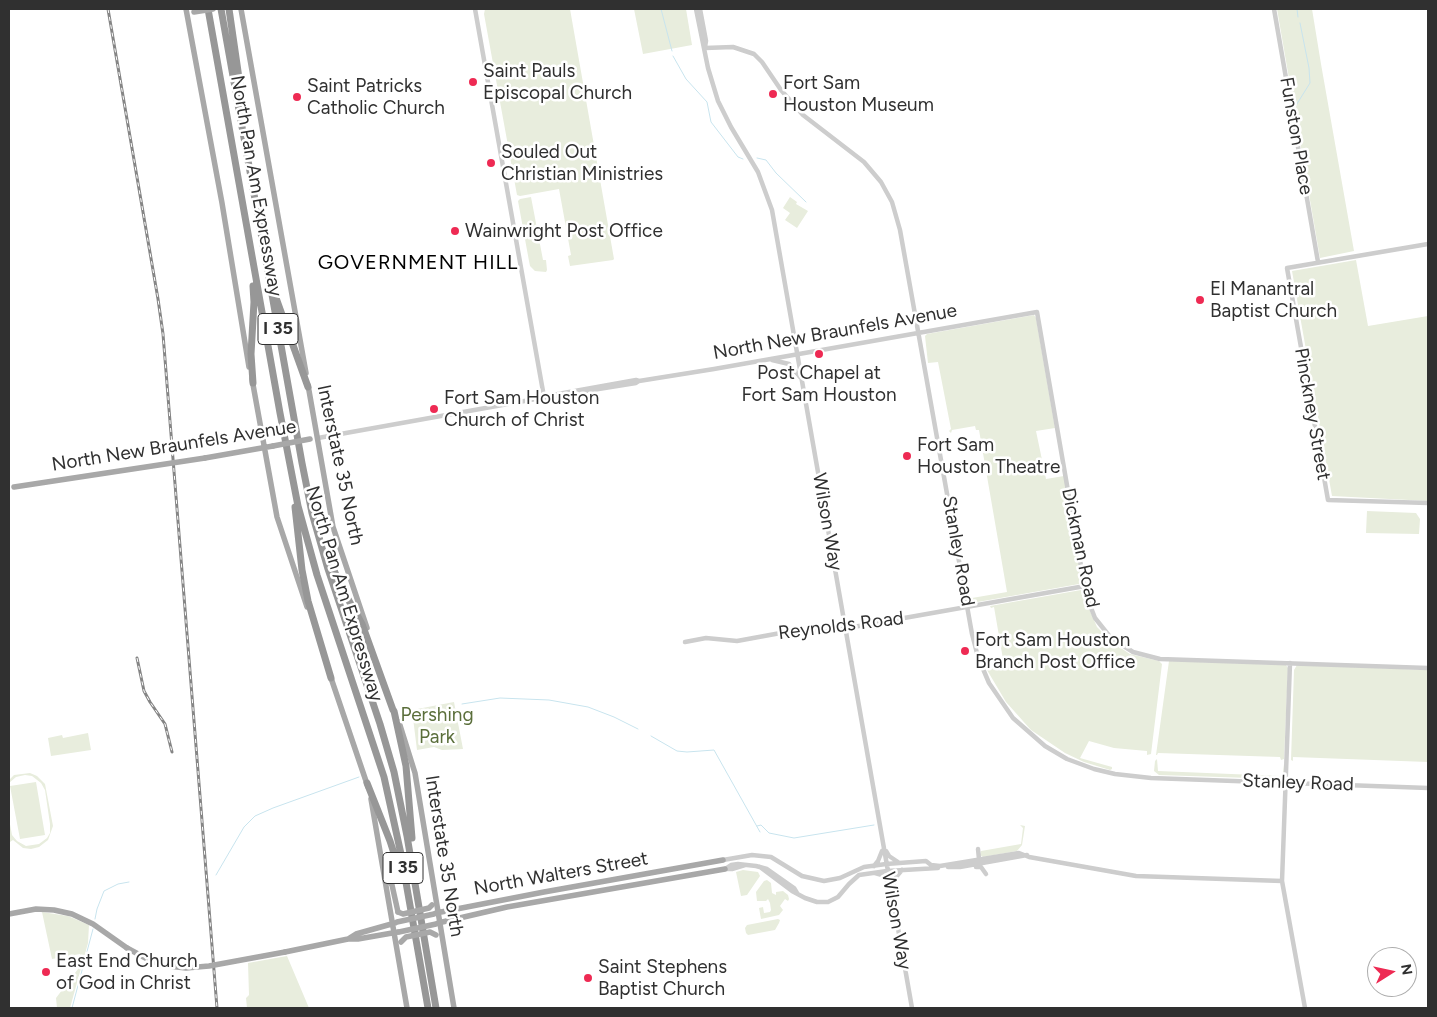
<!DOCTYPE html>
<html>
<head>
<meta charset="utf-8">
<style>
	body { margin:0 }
	#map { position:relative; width:1437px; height:1017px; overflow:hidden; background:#fff; font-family:Figtree,sans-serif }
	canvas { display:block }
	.frame { position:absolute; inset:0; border:10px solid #303030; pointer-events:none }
	.north { position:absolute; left:1367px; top:947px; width:50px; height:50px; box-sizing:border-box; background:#fff; border:1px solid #acacac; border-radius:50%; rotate:80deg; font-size:14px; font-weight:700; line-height:20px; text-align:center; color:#303030 }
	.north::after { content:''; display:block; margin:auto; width:18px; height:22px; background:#ee2a53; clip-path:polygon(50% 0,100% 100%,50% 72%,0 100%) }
</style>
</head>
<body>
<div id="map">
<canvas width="1437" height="1017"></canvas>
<div class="frame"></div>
<div class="north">N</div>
</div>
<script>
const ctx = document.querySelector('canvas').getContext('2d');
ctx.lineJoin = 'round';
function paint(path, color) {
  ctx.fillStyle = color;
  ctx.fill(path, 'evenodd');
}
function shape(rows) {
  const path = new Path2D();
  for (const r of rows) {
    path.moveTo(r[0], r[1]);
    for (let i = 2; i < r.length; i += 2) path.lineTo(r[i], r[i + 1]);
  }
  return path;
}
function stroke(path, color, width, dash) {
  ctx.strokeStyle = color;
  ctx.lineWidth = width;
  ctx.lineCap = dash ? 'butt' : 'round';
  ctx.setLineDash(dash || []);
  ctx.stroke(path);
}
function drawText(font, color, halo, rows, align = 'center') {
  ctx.font = font + ' Figtree,sans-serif';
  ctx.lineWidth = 5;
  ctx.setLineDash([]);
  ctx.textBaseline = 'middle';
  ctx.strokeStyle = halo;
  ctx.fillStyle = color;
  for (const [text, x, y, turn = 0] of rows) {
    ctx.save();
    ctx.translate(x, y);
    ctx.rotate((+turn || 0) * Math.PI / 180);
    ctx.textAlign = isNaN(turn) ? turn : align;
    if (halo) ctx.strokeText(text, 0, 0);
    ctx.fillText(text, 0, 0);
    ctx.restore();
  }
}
const green = shape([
	[485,9,570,9,614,259,613,260,570,266,568,256,571,255,559,189,520,196,517,195,484,14],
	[634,9,686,9,692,45,643,54],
	[1277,9,1312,9,1321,64,1354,251,1320,258],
	[531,197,543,260,546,260,547,270,546,272,535,271,530,266,529,261,518,201,520,199],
	[790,197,797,202,796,204,808,211,797,228,785,220,790,213,783,208],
	[1356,260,1368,326,1428,316,1428,501,1332,496,1292,271],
	[1034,315,1036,318,1055,428,1036,431,1046,479,1064,476,1082,580,1079,584,972,603,972,598,1007,592,979,430,976,430,975,426,952,430,951,433,949,431,951,429,938,362,928,363,925,336,927,334],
	[1367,511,1416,513,1420,519,1419,534,1366,533],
	[1081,590,1097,627,1113,643,1130,654,1159,661,1162,664,1151,754,1147,755,1147,751,1114,748,1089,741,1080,758,1112,767,1112,769,1110,770,1084,762,1065,753,1031,730,1006,702,987,670,1004,665,994,607,991,608,990,606],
	[1169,661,1286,665,1288,668,1284,759,1281,760,1280,757,1158,753,1157,755,1156,755],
	[1297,665,1428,670,1428,762,1293,757,1293,761,1291,760,1294,670],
	[454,702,463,749,442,750,434,747,417,750,412,710],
	[88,733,91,750,51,756,48,738,62,735,63,738],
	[1157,759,1158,771,1280,776,1283,773,1284,764,1284,776,1280,779,1159,775,1154,771,1155,761],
	[30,773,37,776,45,784,53,826,48,840,39,847,31,849,23,848,13,840,10,842,9,834,9,819,12,835,17,841,26,846,39,844,47,838,50,833,50,824,45,790,41,783,32,776,25,775,16,777,9,783,9,780,14,775],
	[36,782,45,835,20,839,10,786],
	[1020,825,1025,826,1022,845,1017,851,983,857,980,855,981,851,1021,844,1023,828],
	[743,870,758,872,760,876,747,895,741,896,736,872],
	[767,880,771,883,772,893,776,895,776,892,783,891,788,895,789,899,788,901,785,899,780,906,783,910,779,915,761,919,759,908,763,907,764,913,770,912,771,910,770,903,768,899,766,901,757,901,756,892,764,881],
	[42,912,68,916,89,925,88,943,70,1008,57,1008,56,998,78,969,80,954,52,959],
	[778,919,780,920,779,923,775,930,748,935,746,933,745,928,747,925],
	[287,956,309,1008,247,1008,246,998,249,995,248,963]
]);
const stream = shape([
	[661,9,672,51],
	[1297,9,1298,17],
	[673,56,686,79,707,102,711,122,738,157,743,159],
	[1295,107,1310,83,1309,68,1300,23],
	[757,158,766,160,776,173,806,202],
	[462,704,500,698,549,700,588,707,614,717,638,729],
	[651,736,677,751,687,752,714,750,760,832],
	[757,826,761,825,769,833,794,838,874,825],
	[216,875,244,827,255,816,273,808,359,777],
	[95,919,97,909,104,891,118,884,129,882],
	[72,1008,93,929]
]);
const minor = shape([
	[475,9,544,397],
	[696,9,708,68,718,101,731,127,758,172,772,210,912,1008],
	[700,9,706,41,705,47],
	[1274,9,1318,262],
	[705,48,733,47,754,54,762,62,781,90,803,115,864,162,881,182,892,202,900,230,972,634,978,657,989,683,1013,718,1045,746,1067,759,1094,769,1115,774,1151,778,1428,788],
	[1428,244,1287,268,1328,500,1428,503],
	[772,360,789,364,800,377],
	[551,396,558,394,636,380,639,381,714,369,1037,312,1086,595,1095,618,1111,638,1133,652,1160,659,1428,668],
	[555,396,636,383,639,381],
	[318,438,547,397],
	[685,642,706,638,737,641,797,630,825,632,1085,586],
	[1290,663,1282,881,1305,1008],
	[978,849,979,859],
	[886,851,889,856,898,862],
	[723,860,752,855,771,857,802,876,824,881,840,878,864,867,886,864,926,861,931,865,940,866,1019,853,1029,857,1136,876,1282,881],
	[874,866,878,861,882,851],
	[760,867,792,891,805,898,817,902,828,902,838,897,849,884,859,875,887,871,938,868],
	[948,867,960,867,1027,855],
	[976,867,981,867,986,874],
	[725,869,731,865,738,864,756,866,767,869,794,888,797,893],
	[725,869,732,869,745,865],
	[875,873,882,875,888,882],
	[892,889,896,877,902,870]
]);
const major = shape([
	[186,9,222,203,249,367],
	[241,9,306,373],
	[252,379,277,517,307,607],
	[308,385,333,527,367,628],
	[205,458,273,446],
	[330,675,368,787],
	[399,722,415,773,454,1008],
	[371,799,407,1008],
	[386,875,392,885,398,912],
	[436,913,544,892,723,860],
	[9,914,36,909,54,910,72,914,93,924,127,948],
	[438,923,507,907,725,869],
	[348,939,356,934,395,923],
	[285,952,348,939,358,939,398,932]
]);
const highway = shape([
	[208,9,280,413,298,506,317,575,384,777,401,854,428,1008],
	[221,9,302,463,312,513,328,569,380,724,394,772,407,836,436,1008],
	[229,9,242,99],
	[276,298,308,387],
	[253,383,251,354,254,302,253,286],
	[295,507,302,570,308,601,331,678],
	[329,557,339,583,362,624,393,710],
	[394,711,406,766,412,838],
	[367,783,390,841,400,872]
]);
const rail = shape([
	[108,9,158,299,163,334,217,1008],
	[137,658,144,691,150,702,165,724,172,752]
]);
const majorBridge = shape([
	[194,12,213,9],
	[273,446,310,439],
	[14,487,205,458],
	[398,912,403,914,429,908,432,905],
	[397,922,434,914],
	[399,932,436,924],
	[401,942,406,937,430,932,436,935],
	[127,948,151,961,168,966,186,968,209,966,285,952]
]);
const markers = [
	[473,82,5,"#ee2a53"],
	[773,94,5,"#ee2a53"],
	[297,97,5,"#ee2a53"],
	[491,163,5,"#ee2a53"],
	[455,231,5,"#ee2a53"],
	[1200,300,5,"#ee2a53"],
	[819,354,5,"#ee2a53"],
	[434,409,5,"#ee2a53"],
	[907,456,5,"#ee2a53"],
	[965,651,5,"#ee2a53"],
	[46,972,5,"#ee2a53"],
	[588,978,5,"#ee2a53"]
];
const shields = [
	[278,329,40],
	[403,868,40]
];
const shieldNames = [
	["I 35",278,329],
	["I 35",403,868]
];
const poiNames = [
	["Saint Pauls",483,71],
	["Episcopal Church",483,93],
	["Fort Sam",783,83],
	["Houston Museum",783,105],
	["Saint Patricks",307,86],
	["Catholic Church",307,108],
	["Souled Out",501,152],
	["Christian Ministries",501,174],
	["Wainwright Post Office",465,231],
	["El Manantral",1210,289],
	["Baptist Church",1210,311],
	["Post Chapel at",819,373,"center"],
	["Fort Sam Houston",819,395,"center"],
	["Fort Sam Houston",444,398],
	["Church of Christ",444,420],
	["Fort Sam",917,445],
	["Houston Theatre",917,467],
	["Fort Sam Houston",975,640],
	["Branch Post Office",975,662],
	["East End Church",56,961],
	["of God in Christ",56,983],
	["Saint Stephens",598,967],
	["Baptist Church",598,989]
];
const streetNames = [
	["Funston Place",1296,136,80],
	["North Pan Am Expressway",256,186,80],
	["North New Braunfels Avenue",835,332,-10],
	["Pinckney Street",1312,414,80],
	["North New Braunfels Avenue",174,446,-9],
	["Interstate 35 North",340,465,78],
	["Wilson Way",827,522,80],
	["Dickman Road",1080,548,78],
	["Stanley Road",958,551,80],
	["North Pan Am Expressway",344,594,73],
	["Reynolds Road",841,626,-7],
	["Stanley Road",1298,783,2],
	["Interstate 35 North",444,856,81],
	["North Walters Street",561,874,-10],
	["Wilson Way",896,921,80]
];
const parkNames = [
	["Pershing",437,715],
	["Park",437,737]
];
const neighbourhoodNames = [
	["GOVERNMENT HILL",418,263]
];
paint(green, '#e8eddd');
stroke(stream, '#c8e4ee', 1);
stroke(minor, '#cdcdcd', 4.5);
stroke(major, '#a8a8a8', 5.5);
stroke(highway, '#979797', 7);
stroke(rail, '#858585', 3);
stroke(rail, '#fff', 1, [4]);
stroke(majorBridge, '#a8a8a8', 5.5);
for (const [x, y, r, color] of markers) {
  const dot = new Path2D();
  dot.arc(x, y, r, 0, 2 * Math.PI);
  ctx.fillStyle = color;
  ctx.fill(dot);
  stroke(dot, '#fff', 2);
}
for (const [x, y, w] of shields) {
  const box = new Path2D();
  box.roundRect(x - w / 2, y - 15.5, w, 31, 4);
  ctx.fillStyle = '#fff';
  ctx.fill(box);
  stroke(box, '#303030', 1);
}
drawText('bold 18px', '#303030', null, shieldNames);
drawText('19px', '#303030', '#fff', poiNames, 'left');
drawText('19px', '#303030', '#fff', streetNames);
drawText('19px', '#5a6e3a', '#fff', parkNames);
ctx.letterSpacing = '1px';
drawText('20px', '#000', '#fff', neighbourhoodNames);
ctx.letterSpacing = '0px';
</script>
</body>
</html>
